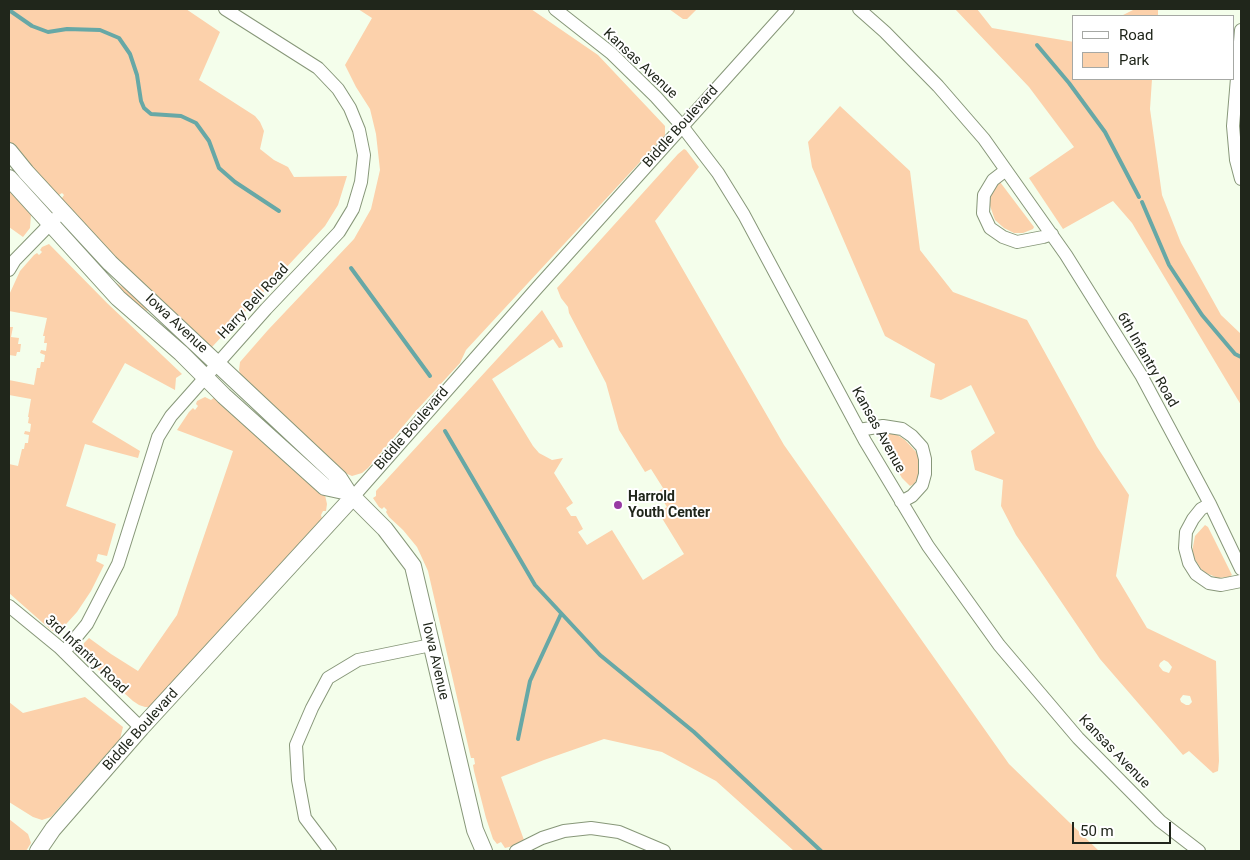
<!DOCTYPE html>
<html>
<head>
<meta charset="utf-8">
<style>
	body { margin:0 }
	#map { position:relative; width:1250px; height:860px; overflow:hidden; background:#f4feeb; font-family:Roboto,sans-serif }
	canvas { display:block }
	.frame { position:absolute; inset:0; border:10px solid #20261b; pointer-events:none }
	.legend { position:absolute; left:1072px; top:15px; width:162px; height:65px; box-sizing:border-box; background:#fff; border:1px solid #a6a8a4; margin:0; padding:6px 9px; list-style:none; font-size:15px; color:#20261b }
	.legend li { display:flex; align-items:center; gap:10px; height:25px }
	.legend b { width:25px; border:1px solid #a6a8a4 }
	.scale { position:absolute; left:1072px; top:822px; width:99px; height:22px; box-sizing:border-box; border:2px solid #20261b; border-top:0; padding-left:6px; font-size:15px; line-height:18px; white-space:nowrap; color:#20261b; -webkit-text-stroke:4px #fff; paint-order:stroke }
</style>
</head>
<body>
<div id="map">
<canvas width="1250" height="860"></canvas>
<div class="frame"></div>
<ul class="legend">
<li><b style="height:6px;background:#fff"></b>Road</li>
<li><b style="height:14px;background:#fcd1ab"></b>Park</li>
</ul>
<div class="scale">50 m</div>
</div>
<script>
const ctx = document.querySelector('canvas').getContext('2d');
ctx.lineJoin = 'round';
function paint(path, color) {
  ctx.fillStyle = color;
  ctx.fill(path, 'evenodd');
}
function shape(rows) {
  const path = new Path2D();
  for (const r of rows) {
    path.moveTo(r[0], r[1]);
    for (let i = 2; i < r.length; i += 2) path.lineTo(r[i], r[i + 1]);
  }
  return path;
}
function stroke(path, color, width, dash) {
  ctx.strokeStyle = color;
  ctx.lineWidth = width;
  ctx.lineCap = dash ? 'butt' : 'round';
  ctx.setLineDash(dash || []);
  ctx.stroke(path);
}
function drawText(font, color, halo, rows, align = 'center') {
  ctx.font = font + ' Roboto,sans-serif';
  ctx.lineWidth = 4;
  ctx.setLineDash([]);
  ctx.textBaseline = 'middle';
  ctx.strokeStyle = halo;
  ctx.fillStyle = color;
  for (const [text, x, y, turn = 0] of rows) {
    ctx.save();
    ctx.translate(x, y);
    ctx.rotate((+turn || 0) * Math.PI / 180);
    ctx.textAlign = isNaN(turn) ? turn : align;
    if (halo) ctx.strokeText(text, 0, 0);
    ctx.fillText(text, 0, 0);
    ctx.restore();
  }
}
const green = shape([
	[9,9,186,9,220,32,199,80,255,116,260,122,264,131,260,149,274,160,288,167,294,177,347,176,338,205,325,226,212,347,200,343,60,201,64,195,62,193,56,197,9,144],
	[358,9,531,9,598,55,665,126,665,135,466,350,460,363,415,412,368,468,362,473,352,476,338,470,241,377,239,370,240,362,268,330,354,239,371,209,380,170,376,134,370,109,356,87,345,65,372,18],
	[669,9,697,9,687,19,683,19],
	[955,9,977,9,992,28,1074,42,1074,79,1152,79,1150,109,1162,195,1181,243,1221,315,1241,334,1241,405,1132,223,1113,201,1063,229,1029,178,1074,147,1029,87],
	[1135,9,1158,9,1158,16,1121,16],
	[840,106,910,171,920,250,953,292,1027,320,1097,447,1129,495,1116,576,1147,628,1216,661,1219,761,1218,771,1213,773,1189,751,1183,755,1100,659,1016,535,1001,506,1003,480,975,470,971,451,995,433,971,385,941,400,930,397,935,364,885,336,812,167,808,142],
	[1164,660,1168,662,1172,667,1169,673,1163,671,1159,666,1160,663],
	[1183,695,1190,696,1192,702,1189,705,1186,705,1181,702,1180,699],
	[684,149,686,150,699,167,655,221,784,445,1009,764,1099,851,794,851,716,781,662,752,604,739,544,760,501,777,524,840,517,845,505,848,501,842,497,844,493,839,486,818,474,771,473,765,475,764,474,758,471,758,470,754,428,571,417,547,403,530,389,517,386,512,387,510,384,507,382,509,379,507,373,498,376,496,376,491,542,310,562,343,563,347,559,348,553,339,492,379,533,446,539,453,552,460,563,458,554,473,573,503,566,508,571,516,576,516,583,529,578,532,587,545,612,530,643,580,684,554,657,510,660,508,662,510,667,507,658,492,663,488,651,469,645,472,619,430,606,383,569,313,568,307,561,298,557,288,678,154],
	[1000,182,1034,227,1033,229,1023,233,1014,233,1004,228,995,220,989,203,990,193,992,188],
	[9,188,31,215,30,228,23,237,9,227],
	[49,244,107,303,182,374,176,378,175,390,125,363,92,422,140,451,138,458,85,444,66,506,116,524,107,556,98,554,96,561,104,565,91,591,77,612,58,633,51,630,9,593,9,464,18,466,22,449,24,449,25,443,28,443,29,435,24,434,25,431,30,432,31,424,28,423,29,417,28,417,31,399,9,395,9,380,34,385,37,368,40,368,41,362,44,362,45,355,40,353,41,350,46,351,47,343,44,343,45,336,43,336,47,318,9,311,9,295,20,271,34,255,37,253,39,255,42,252,40,250,42,247],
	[115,282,133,294,149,309,147,311,127,298],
	[9,327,13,327,11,337,19,338,18,344,21,344,20,352,17,352,16,356,9,355],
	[205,397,211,400,215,397,325,495,327,504,326,511,323,511,321,515,322,519,150,707,145,707,139,705,133,701,84,657,83,647,84,643,89,638,111,654,138,671,177,615,233,451,177,430,189,412,193,408,195,410,198,406,196,404,197,401],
	[889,433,896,434,905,440,917,453,919,460,919,476,914,484,910,486,902,478,883,446,881,439],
	[1205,525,1208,527,1232,575,1229,577,1218,578,1206,573,1201,569,1194,558,1192,552,1195,536],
	[85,697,123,727,120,739,51,817,42,820,33,817,9,802,9,702,23,713],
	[9,819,28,834,31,843,26,851,9,851]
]);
const stream = shape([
	[9,10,32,26,48,32,67,29,100,30,119,38,130,54,137,75,141,101,144,108,151,114,181,116,196,123,209,141,219,168,235,182,279,211],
	[1037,45,1069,83,1105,132,1139,197],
	[1142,202,1169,265,1202,315,1235,354,1241,357],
	[351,268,430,376],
	[445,431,535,585,600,655,694,732,821,851],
	[518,739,530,681,561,614]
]);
const minor = shape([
	[555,9,611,53,656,97,682,126,718,173,744,215,865,441,928,546,999,645,1078,738,1160,821,1199,851],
	[859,9,885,32,938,86,984,139,1066,255,1141,375,1210,504,1241,569],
	[1241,30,1233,126,1236,160,1241,179],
	[1006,170,993,180,984,195,983,213,990,228,1003,237,1017,242,1043,237,1052,234],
	[9,270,15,260,56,218],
	[859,430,883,426,902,429,912,436,922,447,925,459,925,474,922,485,912,496,901,502],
	[353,497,537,288,788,9],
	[1210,504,1201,509,1193,519,1186,532,1185,548,1189,563,1196,574,1209,583,1221,585,1241,581],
	[9,606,59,647,141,728],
	[64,652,87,624,118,564,158,437,171,416,266,309,339,232,353,209,361,182,364,155,359,130,350,108,338,89,318,68,225,9],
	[330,851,305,818,298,780,296,745,312,708,328,678,358,660,431,645],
	[516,851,542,838,564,831,591,828,619,832,664,851]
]);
const tertiary = shape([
	[9,151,26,172,110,263,339,478,348,492,385,529,413,566,475,830,484,851],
	[9,178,118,298,181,353,224,396,325,487,348,492],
	[38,851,53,829,141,728,353,497]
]);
const markers = [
	[618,505,5,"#983aa3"]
];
const streetNames = [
	["Kansas Avenue",640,64,43],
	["Biddle Boulevard",681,127,-48],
	["Harry Bell Road",254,302,-47],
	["Iowa Avenue",176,324,43],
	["6th Infantry Road",1147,360,60],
	["Biddle Boulevard",412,429,-49],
	["Kansas Avenue",878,430,61],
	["3rd Infantry Road",86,655,43],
	["Iowa Avenue",435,661,77],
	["Biddle Boulevard",141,730,-48],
	["Kansas Avenue",1114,752,46]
];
const poiNames = [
	["Harrold",628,497],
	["Youth Center",628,513]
];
paint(green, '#fcd1ab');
stroke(stream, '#67a8a6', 4);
stroke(minor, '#879779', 14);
stroke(tertiary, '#879779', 18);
stroke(minor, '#fff', 12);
stroke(tertiary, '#fff', 16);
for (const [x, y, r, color] of markers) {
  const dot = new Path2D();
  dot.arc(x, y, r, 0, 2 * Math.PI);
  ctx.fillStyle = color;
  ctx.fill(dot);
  stroke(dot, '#fff', 2);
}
drawText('14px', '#20261b', '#fff', streetNames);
drawText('bold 14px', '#20261b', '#fff', poiNames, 'left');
</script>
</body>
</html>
